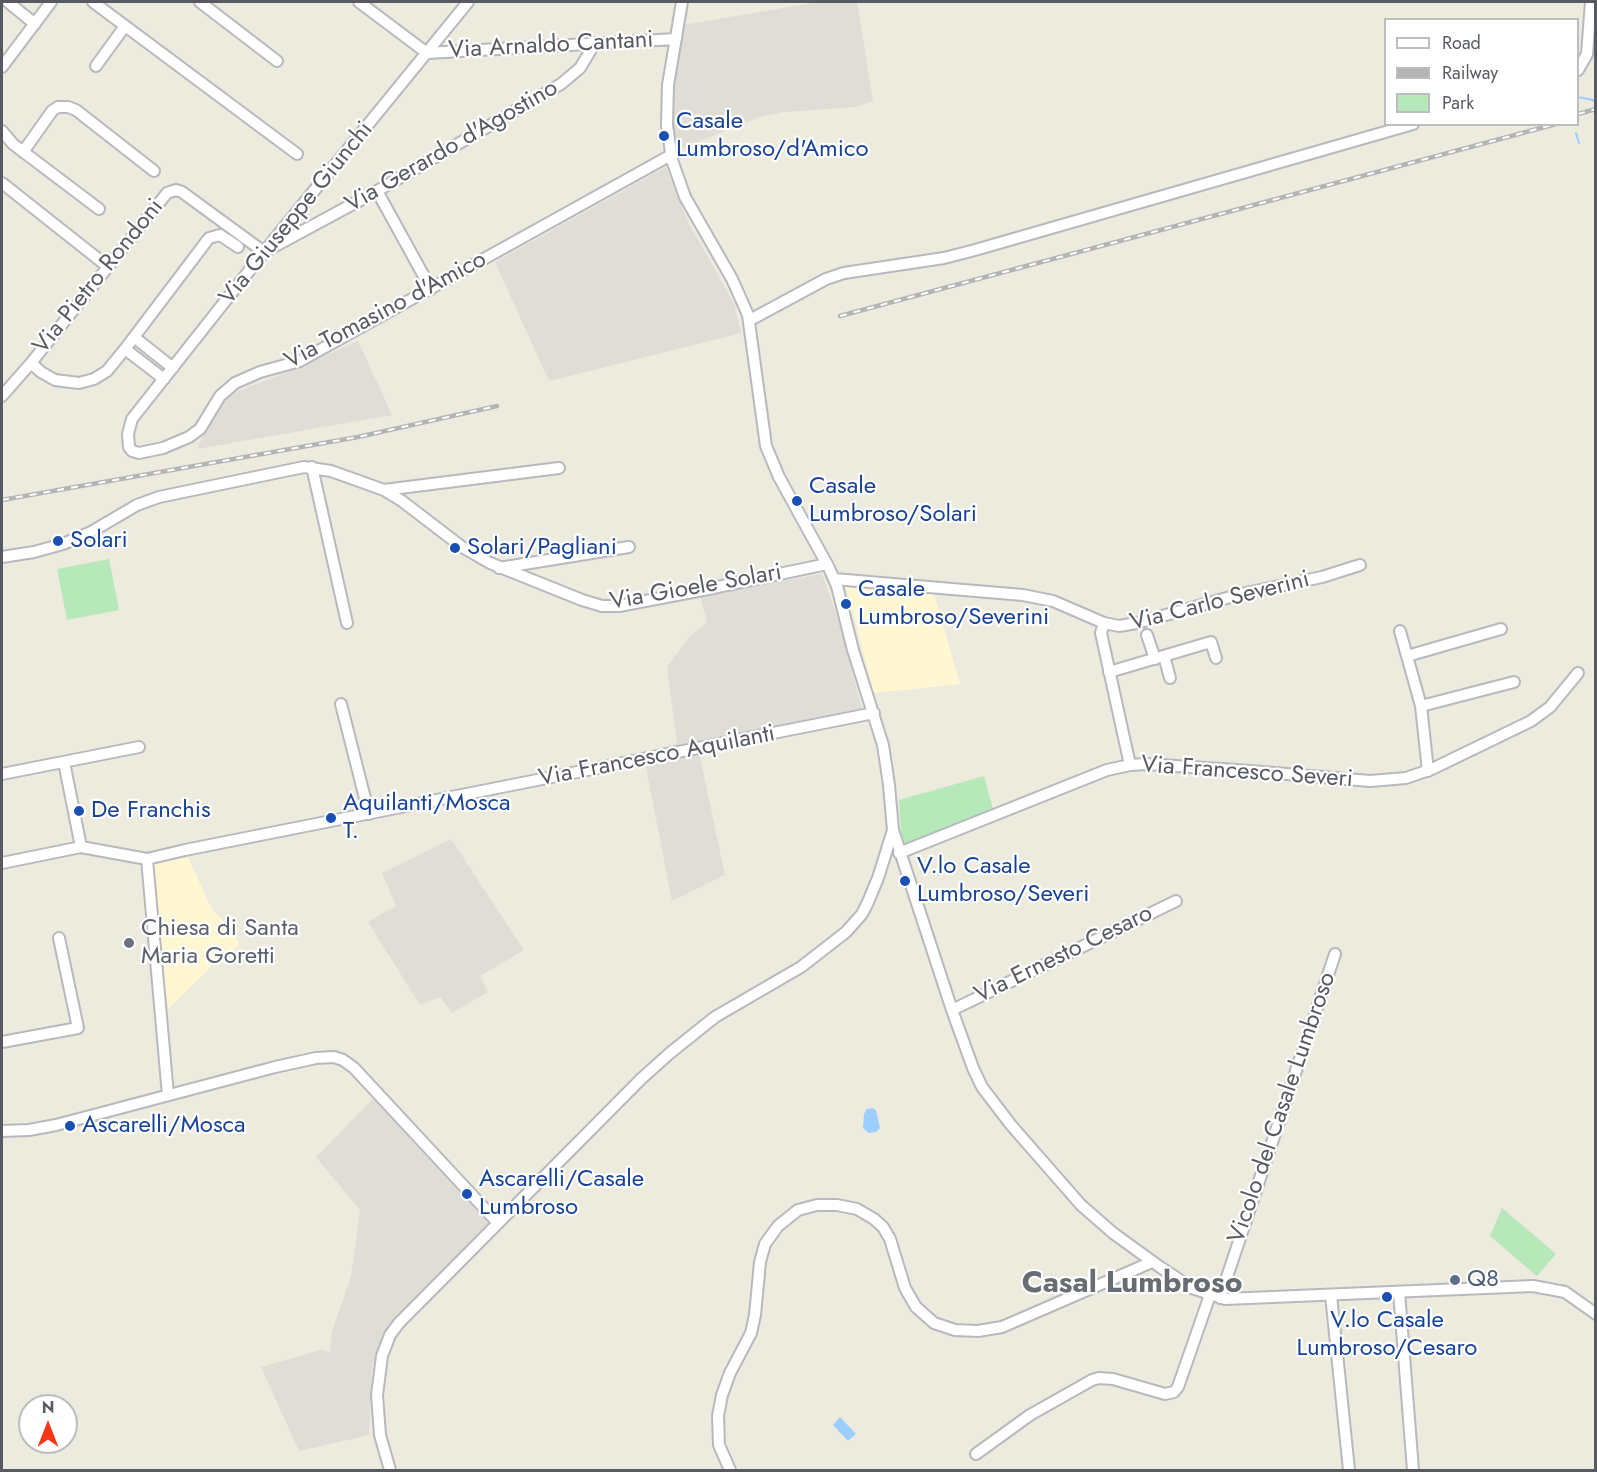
<!DOCTYPE html>
<html>
<head>
<meta charset="utf-8">
<style>
	body { margin:0 }
	#map { position:relative; width:1597px; height:1472px; overflow:hidden; background:#edeade; font-family:Jost,sans-serif }
	canvas { display:block }
	.frame { position:absolute; inset:0; border:3px solid #575b61; pointer-events:none }
	.legend { position:absolute; left:1384px; top:18px; width:195px; height:108px; box-sizing:border-box; background:#fff; border:2px solid #bcbdc0; margin:0; padding:8px 10px; list-style:none; font-size:18px; color:#575b61 }
	.legend li { display:flex; align-items:center; gap:12px; height:30px }
	.legend b { width:30px; border:2px solid #bcbdc0 }
	.north { position:absolute; left:18px; top:1394px; width:60px; height:60px; box-sizing:border-box; background:#fff; border:2px solid #bcbdc0; border-radius:50%; rotate:0deg; font-size:16px; font-weight:700; line-height:24px; text-align:center; color:#575b61 }
	.north::after { content:''; display:block; margin:auto; width:21px; height:27px; background:#f93617; clip-path:polygon(50% 0,100% 100%,50% 72%,0 100%) }
</style>
</head>
<body>
<div id="map">
<canvas width="1597" height="1472"></canvas>
<div class="frame"></div>
<ul class="legend">
<li><b style="height:8px;background:#fff"></b>Road</li>
<li><b style="height:8px;background:#b3b4b4"></b>Railway</li>
<li><b style="height:16px;background:#b7e8ba"></b>Park</li>
</ul>
<div class="north">N</div>
</div>
<script>
const ctx = document.querySelector('canvas').getContext('2d');
ctx.lineJoin = 'round';
function paint(path, color) {
  ctx.fillStyle = color;
  ctx.fill(path, 'evenodd');
}
function shape(rows) {
  const path = new Path2D();
  for (const r of rows) {
    path.moveTo(r[0], r[1]);
    for (let i = 2; i < r.length; i += 2) path.lineTo(r[i], r[i + 1]);
  }
  return path;
}
function stroke(path, color, width, dash) {
  ctx.strokeStyle = color;
  ctx.lineWidth = width;
  ctx.lineCap = dash ? 'butt' : 'round';
  ctx.setLineDash(dash || []);
  ctx.stroke(path);
}
function drawText(font, color, halo, rows, align = 'center') {
  ctx.font = font + ' Jost,sans-serif';
  ctx.lineWidth = 4.5;
  ctx.setLineDash([]);
  ctx.textBaseline = 'middle';
  ctx.strokeStyle = halo;
  ctx.fillStyle = color;
  for (const [text, x, y, turn = 0] of rows) {
    ctx.save();
    ctx.translate(x, y);
    ctx.rotate((+turn || 0) * Math.PI / 180);
    ctx.textAlign = isNaN(turn) ? turn : align;
    if (halo) ctx.strokeText(text, 0, 0);
    ctx.fillText(text, 0, 0);
    ctx.restore();
  }
}
const commercial = shape([
	[845,584,933,590,960,684,874,693],
	[188,857,211,908,227,925,240,945,214,964,168,1009,152,864]
]);
const industrial = shape([
	[818,2,839,2,839,3,857,2,873,101,856,107,785,112,759,117,676,151,673,124,674,85,684,25],
	[666,167,688,222,734,303,741,333,549,381,495,262],
	[358,341,392,415,197,449,203,435,230,394,285,373],
	[822,574,841,628,862,709,697,743,725,875,672,901,643,752,677,744,667,667,691,635,707,622,700,595],
	[451,839,524,950,480,976,488,992,452,1013,440,997,420,1005,368,922,396,906,382,873],
	[373,1099,490,1225,398,1314,382,1336,372,1367,369,1435,299,1451,261,1367,321,1350,330,1352,332,1331,351,1277,360,1210,316,1157]
]);
const green = shape([
	[109,559,119,610,67,620,57,569],
	[984,776,993,809,905,845,901,831,899,800],
	[1502,1208,1556,1254,1537,1276,1490,1236]
]);
const water = shape([
	[872,1108,876,1110,880,1128,876,1132,869,1133,863,1128,864,1114,867,1109],
	[840,1417,856,1434,848,1441,833,1425]
]);
const stream = shape([
	[1578,97,1593,100,1596,104],
	[1576,133,1579,143]
]);
const minor = shape([
	[8,2,35,24],
	[93,2,297,154],
	[200,2,277,61],
	[359,2,427,53],
	[468,2,264,252,132,419,128,434,129,447,132,451,139,453,163,448,189,437,200,429,220,396,235,383,260,372,300,361,671,155],
	[427,53,676,39],
	[96,66,125,26],
	[2,67,51,2],
	[1578,70,1587,54,1591,2],
	[2,131,13,144,99,209],
	[23,152,52,111,58,107,68,107,76,110,154,171],
	[2,183,107,266],
	[377,191,431,289],
	[750,320,826,279,844,273,944,258,975,250,1413,124],
	[134,337,173,368],
	[125,349,164,379],
	[31,363,41,372,55,380,79,383,94,379,107,371,125,349,209,238,220,235,238,247],
	[2,396,31,363,167,193,176,190,182,192,264,252,377,191,561,84,580,68,595,43],
	[312,467,347,623],
	[384,490,559,468],
	[2,557,34,552,63,544,91,532,137,505,159,497,304,467,331,471,384,490,402,501,462,547,490,563,582,600,602,606,619,606,703,590,827,564],
	[499,568,629,547],
	[834,579,1023,595,1053,601,1104,623,1119,626,1137,623,1241,594,1322,577,1360,565],
	[1104,623,1101,633,1130,765],
	[1400,631,1421,706,1428,771],
	[1147,635,1155,659],
	[1164,656,1170,678],
	[1407,656,1501,629],
	[1109,672,1211,642,1216,658],
	[341,704,369,814],
	[1421,706,1514,682],
	[64,762,81,847],
	[2,774,139,747],
	[893,830,952,1010,973,1068,982,1087,1011,1125,1081,1205,1113,1233,1160,1267,1192,1288,1225,1299,1533,1286,1565,1292,1596,1314],
	[899,853,1107,770,1130,765,1146,764,1251,771,1370,781,1406,778,1432,769,1531,721,1550,707,1578,673],
	[147,859,168,1095],
	[2,863,81,847,147,859,185,850,874,713],
	[952,1010,1176,901],
	[2,1042,78,1028,59,938],
	[2,1131,29,1130,56,1125,275,1067,316,1058,334,1057,343,1060,354,1068,498,1223],
	[1399,1292,1413,1470],
	[1331,1295,1349,1470],
	[1220,1298,1335,954],
	[976,1454,1030,1415,1092,1380,1099,1378,1113,1379,1165,1394,1174,1392,1178,1387,1210,1295],
	[390,1470,380,1435,377,1395,382,1356,390,1335,399,1323,641,1079,670,1053,715,1017,801,967,846,932,862,914,868,902,878,878,893,830,889,785,883,745,853,650,837,586,829,568,779,477,766,446,748,315,732,279,685,197,672,160,667,125,668,85,682,2],
	[730,1470,719,1445,718,1416,722,1395,730,1373,751,1333,755,1315,760,1262,765,1244,778,1226,798,1210,817,1205,837,1205,857,1209,874,1219,883,1227,890,1239,905,1288,916,1307,934,1323,955,1330,978,1331,1002,1327,1152,1262]
]);
const rail = shape([
	[1578,114,1596,109],
	[840,316,1556,124],
	[2,500,358,437,497,406]
]);
const markers = [
	[664,136,6,"#1a4fb4"],
	[797,501,6,"#1a4fb4"],
	[58,541,6,"#1a4fb4"],
	[455,548,6,"#1a4fb4"],
	[846,604,6,"#1a4fb4"],
	[79,811,6,"#1a4fb4"],
	[331,818,6,"#1a4fb4"],
	[905,881,6,"#1a4fb4"],
	[129,943,6,"#6b7280"],
	[70,1126,6,"#1a4fb4"],
	[467,1194,6,"#1a4fb4"],
	[1455,1280,6,"#5c6f8a"],
	[1387,1297,6,"#1a4fb4"]
];
const streetNames = [
	["Via Arnaldo Cantani",551,46,-3],
	["Via Gerardo d'Agostino",452,147,-30],
	["Via Giuseppe Giunchi",297,214,-51],
	["Via Pietro Rondoni",99,277,-51],
	["Via Tomasino d'Amico",386,311,-28],
	["Via Gioele Solari",696,588,-10],
	["Via Carlo Severini",1220,602,-14],
	["Via Francesco Aquilanti",657,757,-11],
	["Via Francesco Severi",1247,773,4],
	["Via Ernesto Cesaro",1064,955,-26],
	["Vicolo del Casale Lumbroso",1283,1108,-71]
];
const transitNames = [
	["Casale",676,122],
	["Lumbroso/d'Amico",676,150],
	["Casale",809,487],
	["Lumbroso/Solari",809,515],
	["Solari",70,541],
	["Solari/Pagliani",467,548],
	["Casale",858,590],
	["Lumbroso/Severini",858,618],
	["Aquilanti/Mosca",343,804],
	["T.",343,832],
	["De Franchis",91,811],
	["V.lo Casale",917,867],
	["Lumbroso/Severi",917,895],
	["Ascarelli/Mosca",82,1126],
	["Ascarelli/Casale",479,1180],
	["Lumbroso",479,1208],
	["V.lo Casale",1387,1321,"center"],
	["Lumbroso/Cesaro",1387,1349,"center"]
];
const worshipNames = [
	["Chiesa di Santa",141,929],
	["Maria Goretti",141,957]
];
const serviceNames = [
	["Q8",1467,1280]
];
const districtNames = [
	["Casal Lumbroso",1132,1285]
];
paint(commercial, '#fff7d1');
paint(industrial, '#e0ddd6');
paint(green, '#b7e8ba');
paint(water, '#9cceff');
stroke(stream, '#9cceff', 2);
stroke(minor, '#b7b9bf', 14);
stroke(minor, '#fff', 10);
stroke(rail, '#b3b4b4', 4.5);
stroke(rail, '#fff', 2, [7]);
for (const [x, y, r, color] of markers) {
  const dot = new Path2D();
  dot.arc(x, y, r, 0, 2 * Math.PI);
  ctx.fillStyle = color;
  ctx.fill(dot);
  stroke(dot, '#fff', 2);
}
drawText('24px', '#575b61', '#fff', streetNames);
drawText('24px', '#164399', '#fff', transitNames, 'left');
drawText('24px', '#5b616d', '#fff', worshipNames, 'left');
drawText('24px', '#4e5e75', '#fff', serviceNames, 'left');
drawText('bold 30px', '#686d73', '#fff', districtNames);
</script>
</body>
</html>
